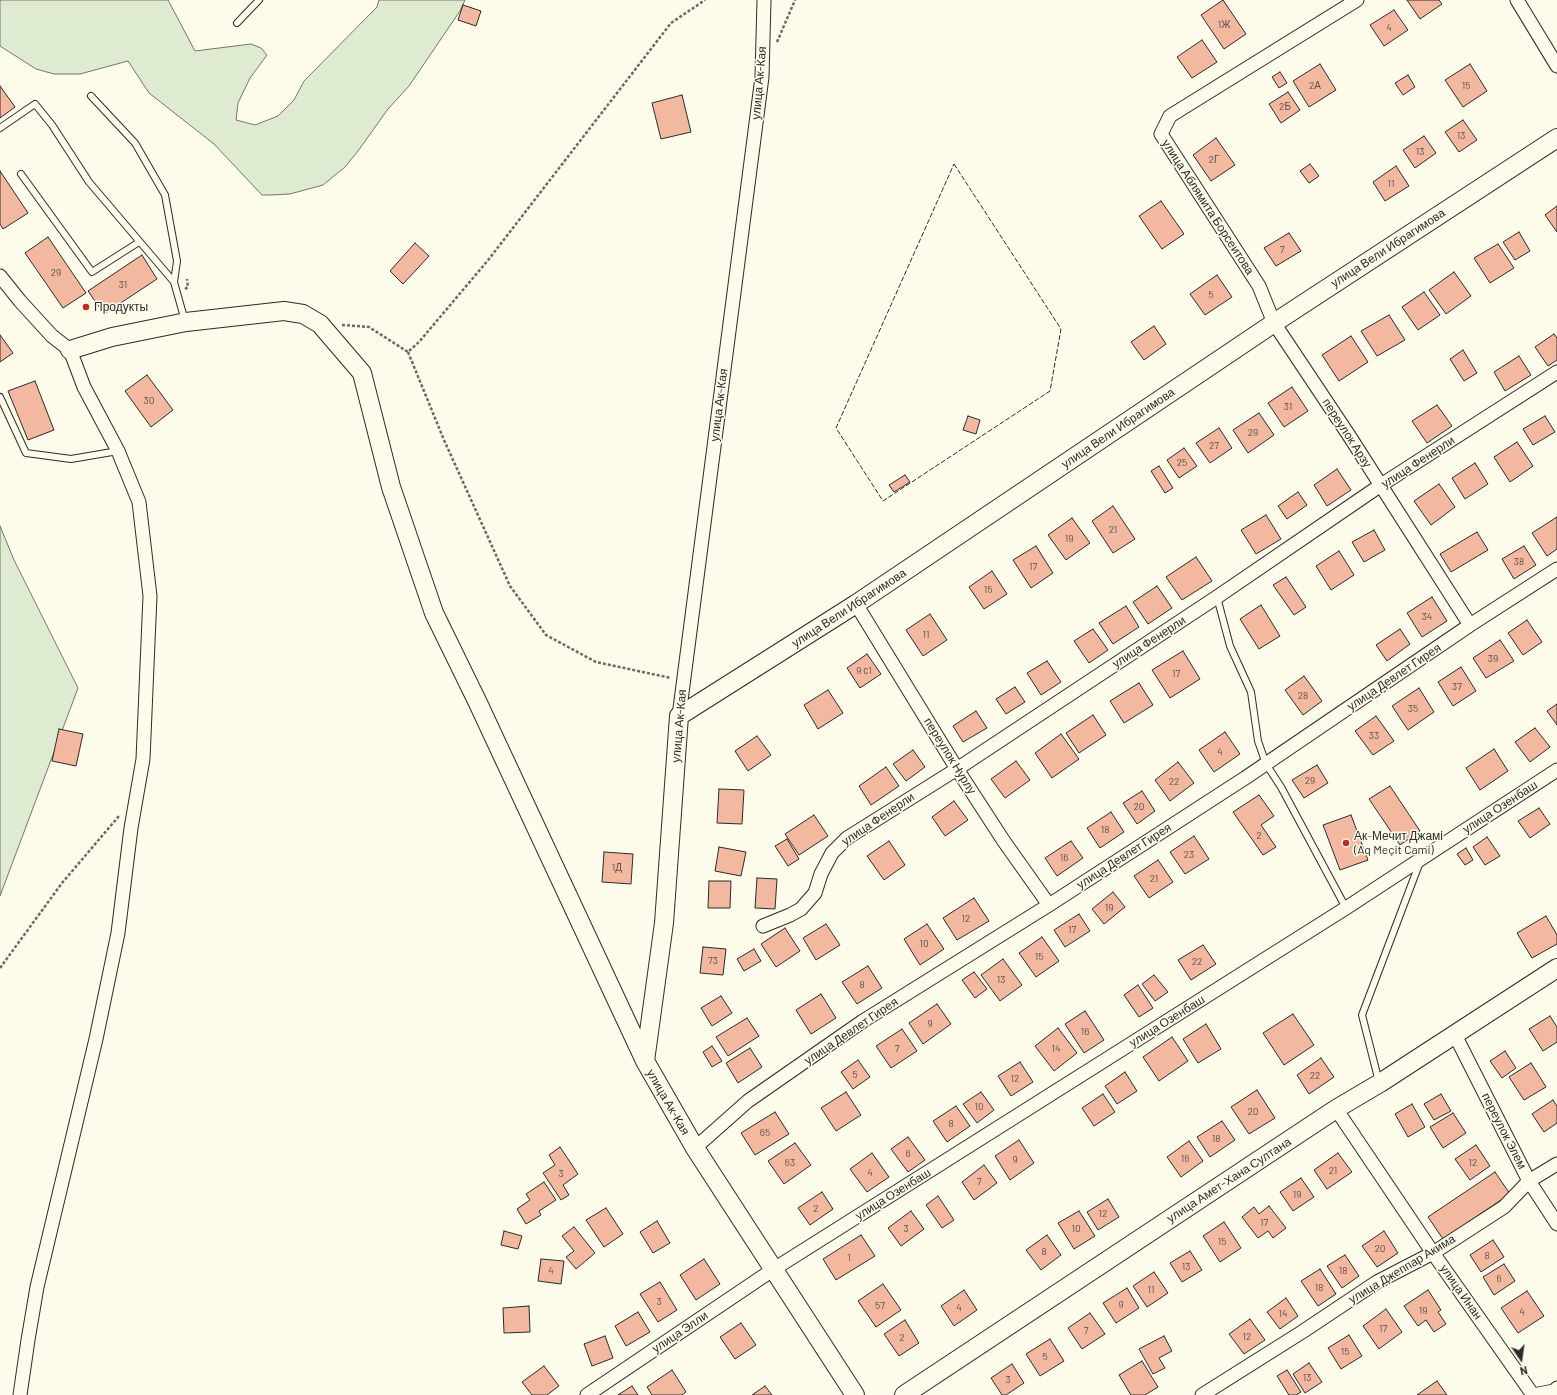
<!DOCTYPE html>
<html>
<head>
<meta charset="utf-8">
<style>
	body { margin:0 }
	#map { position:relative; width:1557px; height:1395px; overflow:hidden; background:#fdfbea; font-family:Barlow,sans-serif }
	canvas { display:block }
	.north { position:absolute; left:1501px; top:1339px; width:40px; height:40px; -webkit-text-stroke:3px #fdfbea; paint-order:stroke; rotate:167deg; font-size:11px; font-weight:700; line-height:16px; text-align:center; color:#2b2b2b }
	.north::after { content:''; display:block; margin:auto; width:14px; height:18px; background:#2b2b2b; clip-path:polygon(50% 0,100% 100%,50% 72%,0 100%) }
</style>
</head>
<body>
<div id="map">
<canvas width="1557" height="1395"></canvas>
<div class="north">N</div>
</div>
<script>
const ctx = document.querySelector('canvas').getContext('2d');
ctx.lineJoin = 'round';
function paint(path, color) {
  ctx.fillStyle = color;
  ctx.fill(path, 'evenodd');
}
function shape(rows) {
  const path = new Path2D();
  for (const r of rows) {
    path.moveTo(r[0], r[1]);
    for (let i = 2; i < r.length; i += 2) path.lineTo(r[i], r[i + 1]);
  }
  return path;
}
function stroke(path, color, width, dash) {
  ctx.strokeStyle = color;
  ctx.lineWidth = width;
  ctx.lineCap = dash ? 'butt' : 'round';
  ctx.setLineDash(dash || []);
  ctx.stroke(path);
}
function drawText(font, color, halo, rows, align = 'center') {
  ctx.font = font + ' Barlow,sans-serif';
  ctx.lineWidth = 3;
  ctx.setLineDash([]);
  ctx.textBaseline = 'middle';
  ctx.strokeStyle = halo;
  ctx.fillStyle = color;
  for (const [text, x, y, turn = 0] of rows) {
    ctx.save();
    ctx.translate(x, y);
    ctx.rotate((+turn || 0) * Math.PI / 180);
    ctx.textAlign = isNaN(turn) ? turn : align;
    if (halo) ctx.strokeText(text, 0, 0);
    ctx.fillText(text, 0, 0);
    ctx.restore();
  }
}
const green = shape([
	[0,0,168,0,195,51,251,44,261,48,267,55,250,78,238,103,236,120,255,125,278,116,294,100,304,81,377,7,379,0,465,0,460,11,409,86,388,109,358,151,345,167,323,185,290,194,271,195,262,195,214,144,149,93,128,61,80,74,54,74,36,69,0,46,0,0],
	[0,526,14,560,78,688,0,896,0,526]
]);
const building = shape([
	[1223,0,1246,34,1224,49,1201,15,1223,0],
	[1407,0,1439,0,1442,4,1420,19,1407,0],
	[463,5,481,11,476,26,458,20,463,5],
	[1394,10,1408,30,1384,46,1370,25,1394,10],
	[1202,40,1217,62,1192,78,1177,57,1202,40],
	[1320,64,1336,90,1309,107,1293,81,1320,64],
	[1470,64,1487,91,1463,107,1445,80,1470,64],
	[1280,72,1287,83,1279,88,1272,77,1280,72],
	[1408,75,1415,87,1403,95,1395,83,1408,75],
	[0,86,15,107,0,118,0,86],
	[1288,92,1300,110,1281,123,1269,104,1288,92],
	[682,95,691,132,661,139,652,103,682,95],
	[1463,120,1477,140,1459,152,1445,132,1463,120],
	[1424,136,1436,153,1415,168,1403,150,1424,136],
	[1216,138,1235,165,1211,181,1193,155,1216,138],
	[1310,164,1319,176,1309,183,1300,171,1310,164],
	[1396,166,1409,186,1385,201,1373,182,1396,166],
	[0,171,28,213,3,229,0,224,0,171],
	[1161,201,1184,234,1162,249,1139,216,1161,201],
	[1557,206,1557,232,1545,215,1557,206],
	[1519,232,1530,251,1515,260,1503,242,1519,232],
	[1289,233,1301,251,1276,266,1264,248,1289,233],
	[48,237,86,293,63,308,25,253,48,237],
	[415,243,429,256,403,284,390,271,415,243],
	[1498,244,1514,268,1490,283,1474,258,1498,244],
	[142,255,157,279,104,314,88,291,142,255],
	[1454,272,1471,296,1446,314,1429,290,1454,272],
	[1217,275,1232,297,1205,315,1190,294,1217,275],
	[1424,292,1440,315,1418,330,1402,307,1424,292],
	[1389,315,1405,340,1377,356,1361,331,1389,315],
	[1154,326,1166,344,1144,360,1131,342,1154,326],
	[1554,334,1557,338,1557,360,1548,366,1535,347,1554,334],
	[0,335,13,353,0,362,0,335],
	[1351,336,1368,362,1339,381,1322,355,1351,336],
	[1463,350,1477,373,1464,381,1450,359,1463,350],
	[1519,356,1531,375,1505,391,1494,372,1519,356],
	[147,375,173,410,151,427,125,391,147,375],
	[35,381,54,430,28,440,8,391,35,381],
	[1292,387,1308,411,1284,427,1268,403,1292,387],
	[1437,405,1452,426,1427,443,1412,421,1437,405],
	[1259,413,1274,435,1248,453,1233,430,1259,413],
	[968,416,980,420,976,434,963,430,968,416],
	[1545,416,1555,432,1533,445,1523,429,1545,416],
	[1219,428,1232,448,1210,463,1196,443,1219,428],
	[1517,442,1533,466,1510,482,1494,457,1517,442],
	[1184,448,1197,466,1179,478,1167,460,1184,448],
	[1475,463,1488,484,1465,499,1452,478,1475,463],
	[1159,466,1173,488,1165,493,1151,471,1159,466],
	[1337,469,1351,490,1327,506,1314,485,1337,469],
	[905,475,910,482,894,492,889,485,905,475],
	[1439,484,1455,507,1431,525,1414,501,1439,484],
	[1298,492,1307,505,1287,519,1278,506,1298,492],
	[1113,506,1135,539,1113,553,1092,521,1113,506],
	[1266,515,1281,539,1256,554,1241,530,1266,515],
	[1557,517,1557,549,1547,556,1532,533,1557,517],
	[1072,518,1090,543,1066,560,1048,535,1072,518],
	[1374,530,1385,550,1364,562,1352,542,1374,530],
	[1477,532,1488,550,1451,572,1440,554,1477,532],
	[1036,546,1053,573,1031,588,1013,560,1036,546],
	[1524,546,1536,565,1514,579,1502,559,1524,546],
	[1339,551,1354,575,1331,590,1316,566,1339,551],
	[1196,557,1212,581,1182,600,1166,577,1196,557],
	[992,571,1007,594,984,609,969,587,992,571],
	[1286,577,1306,607,1294,615,1273,585,1286,577],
	[1157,586,1172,608,1148,624,1133,602,1157,586],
	[1432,597,1447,621,1422,637,1407,613,1432,597],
	[1261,605,1280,636,1259,649,1240,619,1261,605],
	[1126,606,1139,627,1113,644,1099,623,1126,606],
	[930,614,947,640,923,656,906,630,930,614],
	[1527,620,1542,642,1523,655,1508,633,1527,620],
	[1093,629,1108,650,1089,663,1074,641,1093,629],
	[1400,629,1410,644,1387,661,1376,645,1400,629],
	[1500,640,1514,661,1486,678,1473,658,1500,640],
	[1183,651,1200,679,1170,698,1152,670,1183,651],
	[867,654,881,674,860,688,847,668,867,654],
	[1047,661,1061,682,1041,695,1027,673,1047,661],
	[1461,667,1476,691,1453,706,1438,682,1461,667],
	[1304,676,1322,701,1303,715,1285,690,1304,676],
	[1139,683,1153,705,1124,723,1110,701,1139,683],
	[1015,687,1025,702,1006,714,996,699,1015,687],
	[1419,688,1434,712,1408,730,1392,706,1419,688],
	[828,690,843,713,818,729,804,705,828,690],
	[1557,704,1557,725,1547,711,1557,704],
	[976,711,987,728,963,742,953,726,976,711],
	[1093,715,1106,735,1079,753,1066,733,1093,715],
	[1376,716,1394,741,1373,755,1355,731,1376,716],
	[1535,728,1550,747,1530,762,1515,742,1535,728],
	[59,729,83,734,76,766,52,761,59,729],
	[1225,732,1240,754,1214,772,1199,750,1225,732],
	[1061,734,1079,759,1052,778,1035,753,1061,734],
	[757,736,771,755,748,771,735,751,757,736],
	[1494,749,1508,771,1480,790,1466,768,1494,749],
	[913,750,925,767,906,781,893,764,913,750],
	[1016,761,1030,780,1005,798,991,779,1016,761],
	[1178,762,1194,783,1170,801,1155,780,1178,762],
	[1317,765,1328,783,1304,798,1292,780,1317,765],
	[886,767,899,786,871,805,859,786,886,767],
	[1390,786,1420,831,1400,845,1369,799,1390,786],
	[719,789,744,790,742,824,717,823,719,789],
	[1142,791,1155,811,1137,824,1123,803,1142,791],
	[1259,795,1274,816,1261,825,1276,847,1263,855,1233,812,1259,795],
	[954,801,968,820,945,836,932,817,954,801],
	[1539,808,1550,824,1530,838,1518,821,1539,808],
	[1111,812,1124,832,1100,848,1087,828,1111,812],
	[814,815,828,836,799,855,785,834,814,815],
	[1351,815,1368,860,1340,870,1323,825,1351,815],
	[1194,836,1209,859,1185,874,1170,852,1194,836],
	[1487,837,1500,856,1485,865,1473,847,1487,837],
	[787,839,799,859,788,866,775,846,787,839],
	[889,841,905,865,884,880,867,856,889,841],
	[1071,841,1083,858,1057,876,1045,858,1071,841],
	[719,847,746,852,741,876,715,871,719,847],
	[1466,848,1473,860,1465,865,1457,854,1466,848],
	[604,852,633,854,631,884,602,882,604,852],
	[1158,860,1173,882,1149,898,1134,876,1158,860],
	[757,878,777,879,775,909,755,908,757,878],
	[709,881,731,881,730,908,708,908,709,881],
	[1113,892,1125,907,1104,924,1092,909,1113,892],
	[974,898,989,921,957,940,943,918,974,898],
	[1079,914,1090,931,1065,947,1054,930,1079,914],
	[1546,916,1557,935,1557,944,1532,958,1517,933,1546,916],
	[826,924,840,945,816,960,803,938,826,924],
	[927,924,944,949,920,965,904,939,927,924],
	[785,928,800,951,776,967,761,944,785,928],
	[1042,937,1059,961,1036,977,1019,953,1042,937],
	[1203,945,1216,964,1191,980,1178,960,1203,945],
	[703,947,726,949,723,975,700,973,703,947],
	[754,949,761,961,744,971,737,959,754,949],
	[1003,959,1022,985,1000,1001,981,975,1003,959],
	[868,966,882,988,857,1004,842,982,868,966],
	[974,972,987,989,975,998,962,980,974,972],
	[1154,975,1168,992,1155,1001,1142,984,1154,975],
	[1138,985,1153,1008,1139,1017,1124,995,1138,985],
	[821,994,836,1018,811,1034,796,1010,821,994],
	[721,996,732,1013,712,1026,701,1008,721,996],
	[937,1004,951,1024,923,1044,909,1023,937,1004],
	[1085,1011,1104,1040,1084,1053,1065,1024,1085,1011],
	[1293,1014,1314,1045,1284,1065,1263,1033,1293,1014],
	[1550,1016,1557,1027,1557,1042,1543,1051,1529,1029,1550,1016],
	[747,1018,759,1036,728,1056,716,1037,747,1018],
	[1206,1024,1221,1049,1198,1063,1183,1039,1206,1024],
	[1058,1028,1077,1053,1054,1071,1035,1046,1058,1028],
	[902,1029,917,1051,891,1068,876,1046,902,1029],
	[1172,1037,1188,1061,1159,1081,1143,1057,1172,1037],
	[712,1046,722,1061,712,1067,703,1052,712,1046],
	[750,1048,762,1067,738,1083,726,1063,750,1048],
	[1505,1051,1516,1068,1502,1078,1490,1061,1505,1051],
	[1321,1058,1334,1077,1309,1094,1297,1075,1321,1058],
	[858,1060,870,1077,853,1089,841,1072,858,1060],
	[1020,1062,1033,1082,1011,1096,998,1076,1020,1062],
	[1531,1063,1546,1087,1524,1100,1509,1077,1531,1063],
	[1125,1072,1137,1091,1117,1104,1105,1086,1125,1072],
	[1257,1090,1275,1118,1249,1134,1231,1107,1257,1090],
	[846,1092,861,1115,836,1131,821,1108,846,1092],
	[981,1092,994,1110,977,1123,963,1104,981,1092],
	[1103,1094,1115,1112,1094,1126,1082,1108,1103,1094],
	[1441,1094,1451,1111,1434,1120,1424,1104,1441,1094],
	[1553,1100,1557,1106,1557,1123,1544,1132,1532,1114,1553,1100],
	[1412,1104,1425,1127,1408,1137,1395,1114,1412,1104],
	[956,1106,970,1126,947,1142,933,1121,956,1106],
	[775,1112,789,1134,755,1155,741,1133,775,1112],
	[1453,1113,1466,1133,1443,1148,1430,1127,1453,1113],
	[1222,1121,1235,1140,1210,1157,1197,1137,1222,1121],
	[908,1137,925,1160,908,1172,891,1149,908,1137],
	[1019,1140,1034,1163,1010,1180,995,1156,1019,1140],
	[1189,1141,1203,1161,1181,1177,1167,1157,1189,1141],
	[795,1143,811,1165,784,1184,768,1161,795,1143],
	[1476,1145,1490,1166,1470,1180,1455,1159,1476,1145],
	[560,1147,578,1174,563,1185,569,1195,561,1200,543,1173,555,1165,549,1155,560,1147],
	[872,1153,889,1177,867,1192,850,1169,872,1153],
	[1338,1153,1352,1172,1327,1189,1314,1170,1338,1153],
	[984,1165,997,1183,974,1200,962,1182,984,1165],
	[1495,1172,1510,1194,1443,1239,1428,1217,1495,1172],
	[1301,1178,1314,1197,1293,1211,1280,1192,1301,1178],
	[544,1182,556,1200,539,1211,541,1215,526,1224,517,1209,530,1200,526,1194,544,1182],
	[822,1192,833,1209,810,1225,798,1208,822,1192],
	[938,1196,954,1220,942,1228,926,1205,938,1196],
	[1108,1199,1119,1217,1098,1230,1087,1212,1108,1199],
	[1269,1206,1286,1228,1273,1238,1268,1231,1258,1238,1242,1217,1254,1207,1259,1214,1269,1206],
	[606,1208,623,1234,604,1247,586,1220,606,1208],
	[911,1211,924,1229,901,1246,888,1228,911,1211],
	[1079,1211,1095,1236,1074,1249,1058,1223,1079,1211],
	[657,1221,670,1243,653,1253,640,1232,657,1221],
	[1224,1222,1241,1248,1220,1262,1203,1236,1224,1222],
	[574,1227,595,1253,576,1269,566,1257,574,1251,562,1236,574,1227],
	[504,1231,522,1236,518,1249,501,1245,504,1231],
	[1384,1231,1398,1253,1377,1267,1362,1246,1384,1231],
	[861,1235,875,1256,836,1280,823,1259,861,1235],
	[1047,1235,1061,1255,1041,1270,1026,1250,1047,1235],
	[1493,1240,1504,1257,1481,1272,1470,1255,1493,1240],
	[1190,1251,1202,1270,1182,1282,1170,1263,1190,1251],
	[1345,1255,1359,1276,1342,1288,1327,1266,1345,1255],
	[541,1259,564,1261,561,1284,538,1281,541,1259],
	[704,1259,720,1284,696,1300,680,1275,704,1259],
	[1504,1264,1515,1281,1494,1295,1483,1277,1504,1264],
	[1320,1269,1336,1294,1318,1306,1301,1281,1320,1269],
	[1154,1272,1168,1293,1147,1307,1133,1286,1154,1272],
	[660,1282,677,1310,658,1322,640,1294,660,1282],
	[883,1284,901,1310,876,1327,858,1301,883,1284],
	[1127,1288,1139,1308,1116,1323,1103,1303,1127,1288],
	[964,1290,977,1310,954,1326,941,1306,964,1290],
	[1428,1290,1441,1310,1438,1312,1446,1324,1434,1332,1426,1320,1418,1326,1404,1306,1428,1290],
	[1527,1291,1544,1316,1518,1333,1501,1308,1527,1291],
	[1286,1298,1298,1316,1280,1329,1267,1312,1286,1298],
	[529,1306,530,1332,504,1333,503,1308,529,1306],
	[1386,1309,1402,1332,1379,1349,1363,1326,1386,1309],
	[638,1312,650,1332,626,1346,615,1326,638,1312],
	[1090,1313,1105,1334,1082,1349,1068,1328,1090,1313],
	[1250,1319,1265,1340,1244,1354,1229,1334,1250,1319],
	[905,1320,919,1343,899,1356,884,1334,905,1320],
	[741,1323,756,1345,735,1359,720,1337,741,1323],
	[1349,1335,1362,1356,1341,1369,1328,1348,1349,1335],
	[605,1336,613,1358,592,1366,584,1344,605,1336],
	[1164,1336,1172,1351,1159,1358,1165,1368,1153,1374,1139,1349,1164,1336],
	[1050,1339,1064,1361,1040,1376,1026,1354,1050,1339],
	[1142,1361,1158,1387,1145,1395,1131,1395,1119,1375,1142,1361],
	[1309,1363,1322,1382,1305,1393,1293,1374,1309,1363],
	[1012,1364,1024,1383,1006,1395,1002,1395,991,1378,1012,1364],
	[544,1366,559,1386,547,1395,532,1395,522,1382,544,1366],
	[672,1370,686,1392,682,1395,652,1395,647,1387,672,1370],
	[1287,1370,1301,1392,1296,1395,1289,1395,1277,1376,1287,1370],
	[1437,1381,1447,1395,1417,1395,1437,1381],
	[632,1386,638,1395,618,1395,632,1386],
	[765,1386,772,1395,752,1395,765,1386]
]);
const path = shape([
	[777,42,795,0],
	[185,289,188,287,187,279],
	[342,325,369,327,408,352,419,342,489,259,671,23,705,0],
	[408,352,444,440,510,586,546,635,596,662,671,678],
	[0,968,62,883,119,816]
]);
const lane = shape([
	[237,23,259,0],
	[91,96,135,143,165,195,177,261,174,282],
	[0,128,35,104,52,125,89,182,174,282,185,321],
	[21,174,92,272,139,242],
	[0,397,26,453,71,459,118,451],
	[1217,597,1230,646,1251,692,1258,741,1266,764,1281,787,1346,908],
	[1379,1082,1362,1015,1420,862]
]);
const street = shape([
	[1357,0,1170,116,1161,134,1259,286,1274,323,1350,437,1470,625],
	[1517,0,1557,66],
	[0,276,20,301,52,336,70,350,84,387,118,451,139,502,150,596,143,759,131,828,118,933,96,1039,37,1287,28,1340,20,1395],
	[856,604,957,769,1003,840,1049,905],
	[679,716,762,77,764,0],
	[763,926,790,915,801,909,815,893,821,874,832,853,847,838,957,769,1217,597,1381,485,1557,372],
	[1455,1035,1529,1181,1557,1224],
	[1336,1109,1433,1253,1533,1395,1554,1391,1557,1388],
	[695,1148,748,1101,863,1021,1049,905,1245,778,1470,625,1557,569],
	[587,1395,774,1269,1346,908,1557,770],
	[1202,1395,1302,1332,1377,1282,1433,1253,1504,1207,1529,1181,1557,1164]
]);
const secondary = shape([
	[70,350,112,337,186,322,284,311,303,314,320,324,362,373,391,487,434,613,478,703,645,1061,695,1148,855,1395],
	[645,1061,664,923,679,716,856,604,1274,323,1557,138],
	[904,1395,1336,1109,1380,1083,1557,968]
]);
const fence = shape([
	[954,164,1061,329,1050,391,883,501,836,428,954,164]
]);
const markers = [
	[86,307,4,"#c62828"],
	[1346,843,4,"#c62828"]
];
const numberNames = [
	["1Ж",1224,25],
	["4",1389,28],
	["2А",1315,86],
	["15",1466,86],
	["2Б",1285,107],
	["13",1461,136],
	["13",1420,152],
	["2Г",1214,160],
	["11",1391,184],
	["7",1282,250],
	["29",56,273],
	["31",123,285],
	["5",1211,295],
	["30",149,401],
	["31",1288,407],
	["29",1253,433],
	["27",1214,446],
	["25",1182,463],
	["21",1113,530],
	["19",1069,539],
	["38",1519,562],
	["17",1033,567],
	["15",988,590],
	["34",1427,617],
	["11",926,635],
	["39",1493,659],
	["9 с1",864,671],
	["17",1176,674],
	["37",1457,687],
	["28",1303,696],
	["35",1413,709],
	["33",1374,736],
	["4",1220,752],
	["29",1310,781],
	["22",1174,782],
	["20",1139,807],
	["18",1105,830],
	["2",1259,836],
	["23",1189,855],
	["16",1064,858],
	["1Д",617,868],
	["21",1154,879],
	["19",1109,908],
	["12",966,919],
	["17",1072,930],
	["10",924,944],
	["15",1039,957],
	["73",713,961],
	["22",1197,962],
	["13",1001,980],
	["8",862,985],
	["9",930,1024],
	["16",1085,1032],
	["7",897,1049],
	["14",1056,1049],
	["5",855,1075],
	["22",1315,1076],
	["12",1015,1079],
	["10",979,1107],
	["20",1253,1112],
	["8",951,1124],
	["65",765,1133],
	["18",1216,1139],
	["6",908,1154],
	["16",1185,1159],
	["9",1015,1160],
	["63",790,1163],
	["12",1473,1163],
	["21",1333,1171],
	["4",870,1173],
	["3",561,1174],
	["7",979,1182],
	["19",1297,1195],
	["2",816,1209],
	["12",1103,1214],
	["17",1264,1223],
	["3",906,1229],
	["10",1076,1229],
	["15",1222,1242],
	["20",1380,1249],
	["8",1044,1252],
	["8",1487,1256],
	["1",849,1258],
	["13",1186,1267],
	["4",551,1271],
	["18",1343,1271],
	["6",1499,1279],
	["18",1319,1288],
	["11",1151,1290],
	["3",659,1302],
	["9",1121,1305],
	["57",880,1306],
	["4",959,1308],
	["19",1423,1311],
	["4",1522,1312],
	["14",1283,1314],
	["17",1383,1329],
	["7",1086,1331],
	["12",1247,1337],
	["2",902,1338],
	["15",1345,1352],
	["5",1045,1357],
	["13",1307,1378],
	["3",1008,1380]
];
const streetNames = [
	["улица Ак-Кая",759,83,-85],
	["улица Аблямита Борсеитова",1208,207,57],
	["улица Вели Ибрагимова",1388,248,-33],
	["улица Ак-Кая",719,405,-83],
	["улица Вели Ибрагимова",1118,428,-34],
	["переулок Арзу",1347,433,57],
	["улица Фенерли",1418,462,-33],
	["улица Вели Ибрагимова",849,608,-33],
	["улица Фенерли",1149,642,-33],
	["улица Девлет Гирея",1394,677,-34],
	["улица Ак-Кая",679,726,-85],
	["переулок Нурлу",950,756,58],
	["улица Озенбаш",1500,807,-33],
	["улица Фенерли",878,819,-34],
	["улица Девлет Гирея",1124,856,-33],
	["улица Озенбаш",1167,1021,-32],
	["улица Девлет Гирея",851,1031,-34],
	["улица Ак-Кая",668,1102,60],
	["переулок Элем",1504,1131,63],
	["улица Амет-Хана Султана",1229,1180,-33],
	["улица Озенбаш",893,1194,-32],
	["улица Джеппар Акима",1402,1269,-31],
	["улица Инан",1461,1292,55],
	["улица Элли",680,1332,-34]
];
const poiNames = [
	["Продукты",94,307],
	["Ак-Мечит Джамі",1354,836],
	["(Aq Meçit Cami)",1354,850]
];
paint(green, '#deebd1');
stroke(green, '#74746e', 1);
paint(building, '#f2b8a0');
stroke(building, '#2b2b2b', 1);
stroke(lane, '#2b2b2b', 8);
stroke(street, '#2b2b2b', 15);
stroke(secondary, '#2b2b2b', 20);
stroke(path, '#6a6964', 2.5, [3, 2]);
stroke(lane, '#fdfbea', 6);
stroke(street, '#fdfbea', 13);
stroke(secondary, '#fdfbea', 18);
stroke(fence, '#2b2b2b', 1, [5, 2]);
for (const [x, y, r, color] of markers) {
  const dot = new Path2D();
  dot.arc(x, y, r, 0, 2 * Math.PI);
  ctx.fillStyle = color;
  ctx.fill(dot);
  stroke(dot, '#fdfbea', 1.5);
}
drawText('10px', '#5d4e48', null, numberNames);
drawText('12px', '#2b2b2b', '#fdfbea', streetNames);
drawText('12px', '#2b2b2b', '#fdfbea', poiNames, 'left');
</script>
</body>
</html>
